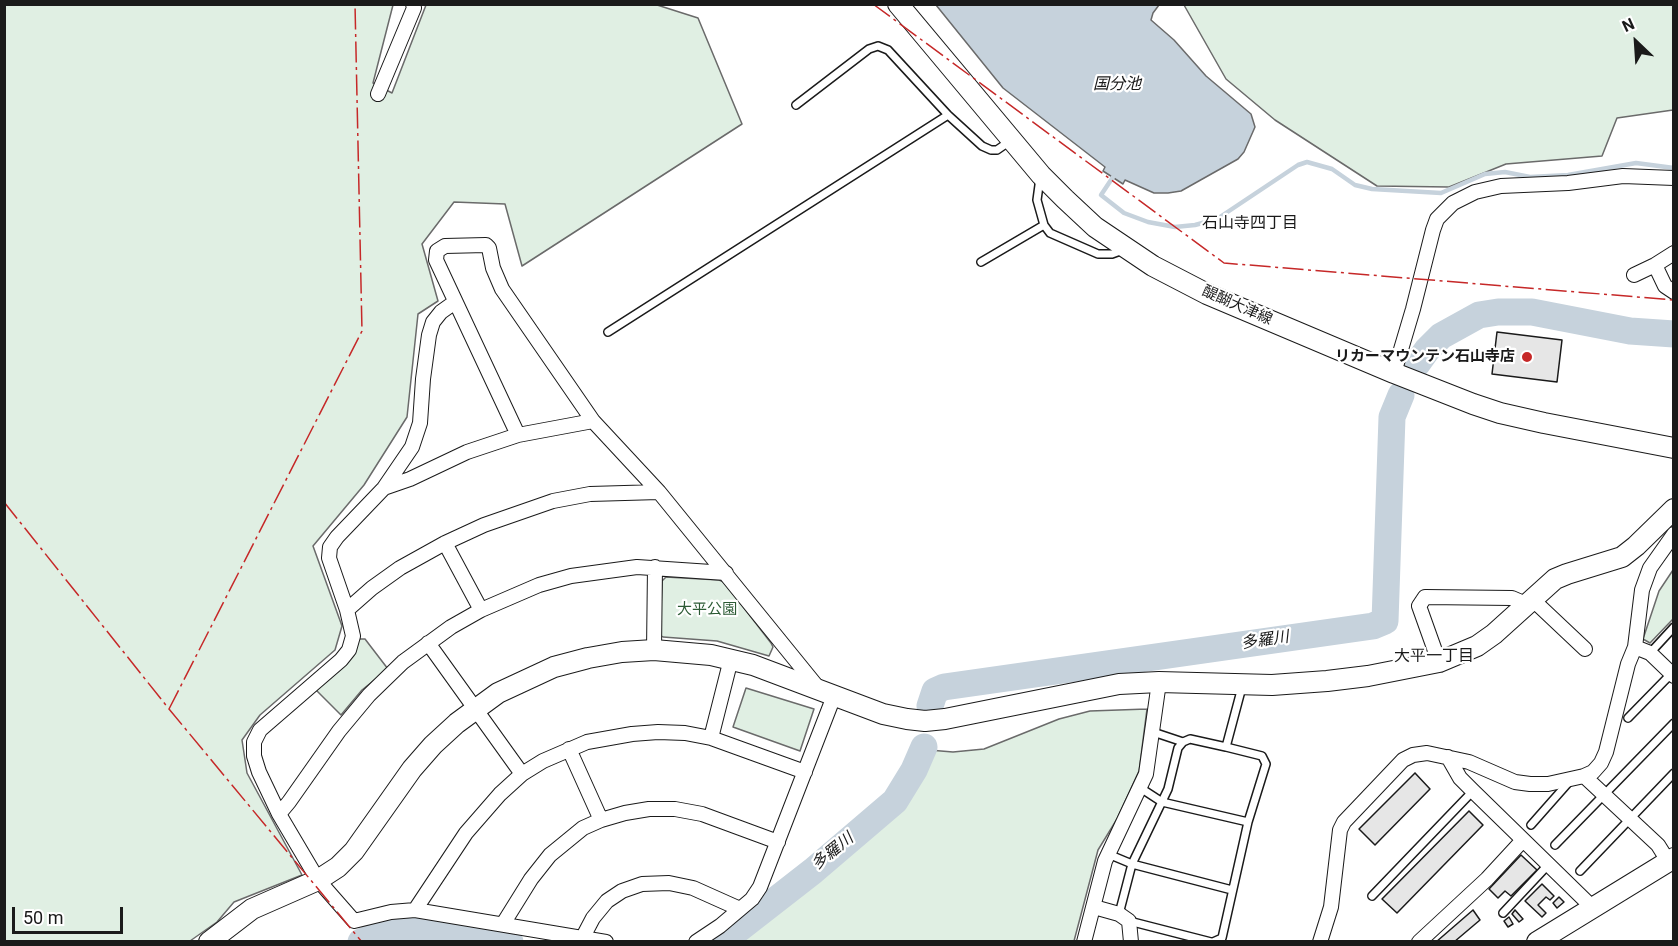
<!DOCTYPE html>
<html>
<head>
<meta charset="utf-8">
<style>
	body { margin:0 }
	#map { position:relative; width:1678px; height:946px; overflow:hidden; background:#fff; font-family:Roboto,sans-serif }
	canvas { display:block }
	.frame { position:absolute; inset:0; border:6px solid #1a1a1a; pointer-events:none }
	.north { position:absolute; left:1606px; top:12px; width:60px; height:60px; -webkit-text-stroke:4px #fff; paint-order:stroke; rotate:335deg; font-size:16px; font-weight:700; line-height:24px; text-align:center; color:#1a1a1a }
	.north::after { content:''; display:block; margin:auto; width:21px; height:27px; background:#1a1a1a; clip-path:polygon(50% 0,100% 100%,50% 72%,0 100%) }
	.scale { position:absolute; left:12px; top:907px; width:111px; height:27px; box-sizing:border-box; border:3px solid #1a1a1a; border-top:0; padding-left:8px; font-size:18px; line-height:21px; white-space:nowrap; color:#1a1a1a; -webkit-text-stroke:4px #fff; paint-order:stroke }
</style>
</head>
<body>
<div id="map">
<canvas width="1678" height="946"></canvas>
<div class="frame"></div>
<div class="north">N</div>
<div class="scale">50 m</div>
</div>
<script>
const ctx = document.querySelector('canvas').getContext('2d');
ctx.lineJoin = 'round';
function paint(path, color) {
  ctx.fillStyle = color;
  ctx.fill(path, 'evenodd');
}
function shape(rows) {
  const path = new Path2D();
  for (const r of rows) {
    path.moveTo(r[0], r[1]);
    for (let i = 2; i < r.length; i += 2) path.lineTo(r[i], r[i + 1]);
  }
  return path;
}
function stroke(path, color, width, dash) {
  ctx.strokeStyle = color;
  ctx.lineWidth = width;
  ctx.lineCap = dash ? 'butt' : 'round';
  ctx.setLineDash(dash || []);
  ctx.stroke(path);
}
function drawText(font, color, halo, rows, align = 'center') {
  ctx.font = font + ' Roboto,"Noto Sans JP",sans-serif';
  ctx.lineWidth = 4.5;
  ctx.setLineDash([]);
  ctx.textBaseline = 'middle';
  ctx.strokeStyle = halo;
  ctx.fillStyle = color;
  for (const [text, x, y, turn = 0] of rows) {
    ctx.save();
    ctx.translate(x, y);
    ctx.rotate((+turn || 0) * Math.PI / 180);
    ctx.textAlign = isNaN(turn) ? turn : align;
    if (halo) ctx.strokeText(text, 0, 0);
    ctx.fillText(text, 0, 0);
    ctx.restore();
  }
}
const green = shape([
	[654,4,698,18,742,124,522,266,505,204,454,202,422,244,438,301,418,314,407,417,364,485,313,546,342,626,335,650,260,715,242,740,247,773,302,875,234,902,217,922,190,941,5,942,5,5,393,5,373,83,392,93,426,5,654,4],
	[1184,5,1673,5,1673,110,1617,118,1602,156,1506,164,1449,187,1377,186,1275,120,1226,79,1184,5],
	[1673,570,1673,619,1650,643,1643,639,1659,591,1673,570],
	[666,577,719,580,724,582,771,643,773,647,769,656,717,641,663,637,660,635,662,581,666,577],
	[358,639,365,639,388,669,362,690,341,715,316,690,358,639],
	[746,688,814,709,800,751,733,727,746,688],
	[1147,709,1139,771,1117,819,1098,850,1074,941,730,942,899,805,929,750,953,752,984,749,1059,719,1090,711,1147,709],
	[418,935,463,941,378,941,418,935]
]);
const water = shape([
	[936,5,1159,5,1153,13,1151,20,1174,40,1206,76,1251,114,1255,127,1244,152,1238,159,1181,191,1168,193,1154,193,1125,180,1123,184,1103,171,1105,167,1003,88,936,5]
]);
const stream = shape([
	[1113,177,1101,195,1124,213,1148,222,1175,227,1195,225,1217,219,1298,165,1307,162,1332,169,1355,185,1372,189,1441,193,1485,174,1505,172,1530,177,1568,175,1636,163,1674,168]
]);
const river = shape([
	[1417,364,1427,350,1441,336,1479,315,1498,312,1532,312,1630,331,1674,334],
	[930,706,935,691,944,687,1373,626,1385,621,1392,417,1401,395],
	[361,942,393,929,420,928,510,942],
	[722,942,813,871,895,801,914,770,924,747]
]);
const building = shape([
	[1497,332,1562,340,1557,382,1492,374,1497,332],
	[1415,773,1430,789,1375,845,1359,829,1415,773],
	[1469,811,1483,825,1397,913,1382,899,1469,811],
	[1521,855,1537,870,1511,896,1505,891,1498,898,1489,889,1521,855],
	[1542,884,1554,896,1550,900,1546,897,1538,905,1546,913,1542,917,1525,901,1542,884],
	[1559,897,1564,902,1557,908,1553,903,1559,897],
	[1473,910,1480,920,1454,942,1436,942,1473,910],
	[1515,910,1523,919,1519,922,1512,914,1515,910],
	[1509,917,1513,924,1508,927,1504,921,1509,917]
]);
const lane = shape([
	[796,105,869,49,878,46,888,50,948,115,982,146,991,150,997,150,1010,141],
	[1040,178,1037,200,1044,225,1050,233,1098,254,1112,254,1123,250],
	[981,262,1044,225],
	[608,332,948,115],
	[1650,653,1674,627],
	[1628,718,1671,674],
	[1153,732,1183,742],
	[1139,787,1162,802,1248,822],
	[1531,825,1569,782],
	[1555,845,1674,723],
	[1108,854,1132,864,1232,890],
	[1580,871,1674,773],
	[1372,896,1473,791],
	[1503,913,1548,865],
	[1119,914,1132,864,1168,789,1178,748,1183,742,1190,739,1226,747,1242,687],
	[1129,921,1211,942],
	[1213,942,1222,938,1248,822,1266,764,1262,756,1226,747]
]);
const street = shape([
	[378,94,414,8,413,4],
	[1655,265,1665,286,1674,292],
	[1634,275,1655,265,1674,253],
	[455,302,441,312,433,322,429,335,423,379,420,423,412,447,384,488,337,537,330,547,329,558,347,610,353,636,349,650,341,660,260,730,254,742,254,756,259,772,279,814,318,880,354,921,391,912,415,910,606,942],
	[1394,373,1413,309,1433,230,1437,219,1453,203,1475,192,1501,186,1568,183,1623,176,1674,178],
	[518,435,436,260,437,251,445,246,486,245,489,248,493,268,502,289,593,421,659,492,819,689],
	[384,488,410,479,467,452,518,435,593,421],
	[445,543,481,610],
	[1532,599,1585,649],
	[347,610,372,588,400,568,445,543,484,525,553,501,590,494,659,492],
	[428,643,522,774],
	[1635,647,1650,653,1674,676],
	[654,650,655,567],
	[1439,662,1419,606,1425,597,1512,598,1526,604],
	[711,738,731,659],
	[569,749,601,820],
	[1448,757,1460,778,1473,791,1592,907],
	[1584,776,1658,845,1668,861],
	[279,814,289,802,339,731,369,695,403,662,451,627,481,610,539,585,571,576,637,567,726,573],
	[1094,907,1119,914,1129,921,1131,942],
	[415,910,466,833,500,794,522,774,543,761,587,742,632,734,658,732,685,733,711,738,805,772],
	[503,924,531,879,550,855,583,828,601,820,625,813,649,809,675,809,702,814,778,842],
	[583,937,593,918,607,901,622,891,642,884,669,883,693,888,740,909],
	[696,942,720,926,752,899,760,887,834,696],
	[1084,942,1105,861,1146,774,1159,682],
	[1320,942,1331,907,1340,830,1344,822,1403,760,1413,755,1427,753,1469,762,1515,782,1530,784,1548,784,1584,776,1593,772,1601,763,1606,752,1628,664,1635,647,1642,590,1650,568,1674,534],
	[1419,942,1487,879,1523,840]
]);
const secondary = shape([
	[898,4,1041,175,1065,199,1095,227,1153,266,1207,294,1394,373,1473,404,1500,413,1544,423,1674,448],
	[209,942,252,909,318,880,338,867,354,851,412,769,433,745,457,723,498,693,554,667,588,658,622,652,654,650,711,655,753,665,883,714,907,719,925,721,945,719,1119,684,1159,682,1272,685,1327,681,1368,676,1439,662,1477,646,1494,634,1555,579,1567,574,1622,557,1636,546,1674,509],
	[1537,942,1674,858]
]);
const power = shape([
	[873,4,1224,263,1674,300],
	[4,502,169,709,362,942],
	[169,709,362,331,355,4]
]);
const markers = [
	[1527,357,6,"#c62828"]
];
const streetNames = [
	["醍醐大津線",1237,306,24]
];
const poiNames = [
	["リカーマウンテン石山寺店",1515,357]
];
const parkNames = [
	["大平公園",707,610]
];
const waterNames = [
	["国分池",1117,85],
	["多羅川",1265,641,-8],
	["多羅川",833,852,-39]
];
const neighbourhoodNames = [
	["石山寺四丁目",1250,224],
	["大平一丁目",1434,657]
];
paint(green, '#e0efe3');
stroke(green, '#6a6a6a', 1.5);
paint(water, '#c6d2dc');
stroke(water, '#6a6a6a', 1.5);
stroke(stream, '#c6d2dc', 4.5);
stroke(river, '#c6d2dc', 27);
paint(building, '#e6e6e6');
stroke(building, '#1a1a1a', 1.5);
stroke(lane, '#1a1a1a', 10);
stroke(street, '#1a1a1a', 16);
stroke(secondary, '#1a1a1a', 22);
stroke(lane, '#fff', 7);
stroke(street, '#fff', 14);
stroke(secondary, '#fff', 20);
stroke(power, '#c62828', 1.5, [21, 4.5, 3, 4.5]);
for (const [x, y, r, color] of markers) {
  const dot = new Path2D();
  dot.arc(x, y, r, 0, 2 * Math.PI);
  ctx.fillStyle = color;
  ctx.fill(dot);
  stroke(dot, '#fff', 2);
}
drawText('15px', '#1a1a1a', '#fff', streetNames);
drawText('bold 15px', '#1a1a1a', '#fff', poiNames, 'right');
drawText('15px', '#2b5a34', '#fff', parkNames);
drawText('italic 16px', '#1a1a1a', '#fff', waterNames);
drawText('16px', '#1a1a1a', '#fff', neighbourhoodNames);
</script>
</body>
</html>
